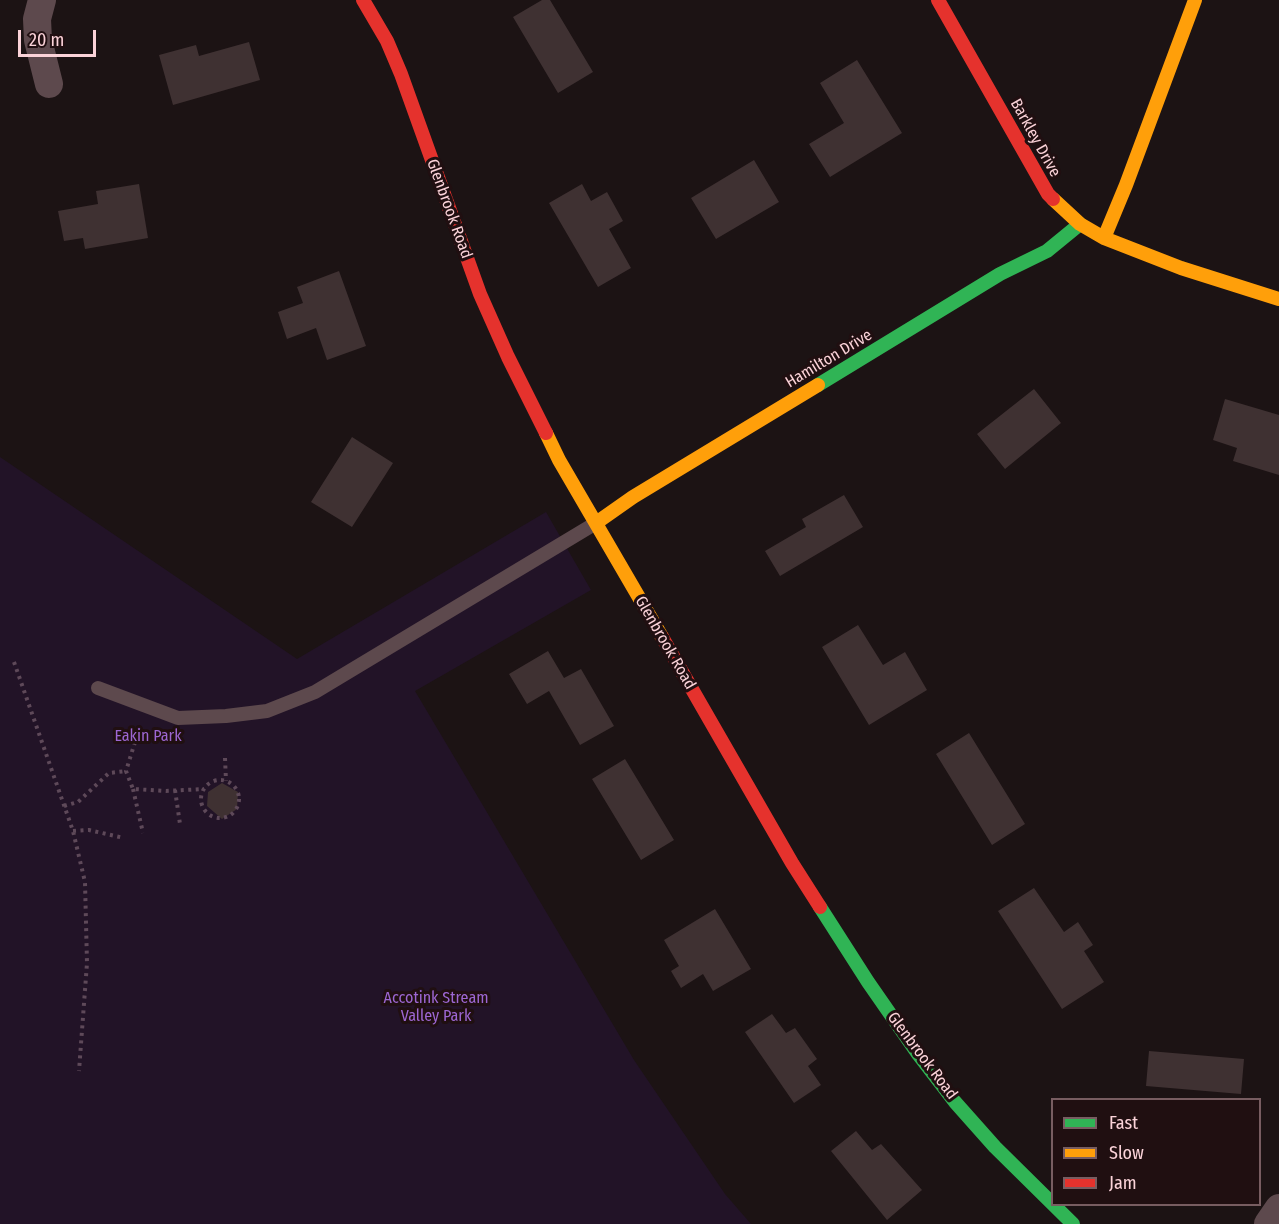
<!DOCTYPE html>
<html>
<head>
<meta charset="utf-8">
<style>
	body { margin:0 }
	#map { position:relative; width:1279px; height:1224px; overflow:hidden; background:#1c1314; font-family:"Fira Sans Condensed",sans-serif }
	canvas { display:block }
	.legend { position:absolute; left:1051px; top:1098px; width:210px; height:108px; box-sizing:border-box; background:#200f11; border:2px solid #785d61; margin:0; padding:8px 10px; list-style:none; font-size:18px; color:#fbd3d9 }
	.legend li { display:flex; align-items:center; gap:12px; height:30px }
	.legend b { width:30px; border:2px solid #785d61 }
	.scale { position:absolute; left:18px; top:30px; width:78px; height:27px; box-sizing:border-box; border:3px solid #fbd3d9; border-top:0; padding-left:8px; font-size:18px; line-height:21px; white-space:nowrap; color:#fbd3d9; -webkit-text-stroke:4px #200f11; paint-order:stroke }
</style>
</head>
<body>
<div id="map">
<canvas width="1279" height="1224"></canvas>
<ul class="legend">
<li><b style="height:8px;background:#30b455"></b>Fast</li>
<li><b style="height:8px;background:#ff9f0a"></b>Slow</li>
<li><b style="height:8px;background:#e5322d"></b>Jam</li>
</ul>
<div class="scale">20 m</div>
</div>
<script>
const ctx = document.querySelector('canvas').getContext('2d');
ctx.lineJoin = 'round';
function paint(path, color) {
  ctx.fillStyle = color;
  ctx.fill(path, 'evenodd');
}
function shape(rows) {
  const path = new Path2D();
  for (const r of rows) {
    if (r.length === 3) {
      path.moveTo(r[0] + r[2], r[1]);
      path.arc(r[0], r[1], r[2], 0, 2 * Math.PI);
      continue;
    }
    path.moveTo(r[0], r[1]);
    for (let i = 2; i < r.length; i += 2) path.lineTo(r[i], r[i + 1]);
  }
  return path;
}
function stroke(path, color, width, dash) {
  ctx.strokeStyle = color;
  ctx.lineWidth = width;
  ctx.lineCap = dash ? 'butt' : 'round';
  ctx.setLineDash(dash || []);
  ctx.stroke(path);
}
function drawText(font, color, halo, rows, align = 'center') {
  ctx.font = font + ' "Fira Sans Condensed",sans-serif';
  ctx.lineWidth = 6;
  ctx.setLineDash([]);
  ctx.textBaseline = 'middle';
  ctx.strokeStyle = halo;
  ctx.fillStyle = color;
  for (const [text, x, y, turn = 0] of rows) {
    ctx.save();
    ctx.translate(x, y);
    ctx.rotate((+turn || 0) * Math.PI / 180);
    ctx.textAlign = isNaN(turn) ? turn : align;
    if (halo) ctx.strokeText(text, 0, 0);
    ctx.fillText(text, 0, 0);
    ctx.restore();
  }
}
const green = shape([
	[0,457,297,659,546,512,591,590,415,691,634,1060,725,1194,751,1224,0,1224]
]);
const building = shape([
	[542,0,550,0,593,72,558,93,513,17],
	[249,42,260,80,173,105,159,55,196,45,199,56],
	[857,60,902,133,830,177,809,144,844,123,820,83],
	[754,160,779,202,716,239,691,198],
	[139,184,148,238,85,249,83,238,64,241,58,211,98,204,96,191],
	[582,184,591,201,607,192,623,221,609,229,631,268,598,287,549,203],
	[339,271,366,346,327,360,316,328,287,339,278,312,303,303,297,287],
	[1034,389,1061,423,1005,469,977,434],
	[1225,399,1279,415,1279,475,1233,461,1237,448,1213,440],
	[352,437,393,463,352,527,311,502],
	[844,495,863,527,780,576,765,551,806,527,802,519],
	[858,625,883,665,905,652,927,690,869,725,822,647],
	[548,651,564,678,581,669,614,726,580,745,549,691,527,704,509,674],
	[969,733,1025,824,992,845,936,754],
	[625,759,674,840,641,860,592,779],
	[222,783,238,792,237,809,222,819,207,806,208,792],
	[1034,888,1064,932,1078,922,1093,945,1084,951,1104,982,1062,1009,998,911],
	[715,909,751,969,713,991,703,974,681,988,671,971,679,966,664,940],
	[772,1014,786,1033,795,1028,817,1059,808,1066,821,1085,794,1103,745,1032],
	[1149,1051,1244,1059,1241,1094,1146,1086],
	[856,1131,872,1150,881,1144,922,1190,887,1220,831,1151]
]);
const path = shape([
	[14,662,73,831,85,882,87,963,79,1071],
	[135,742,126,771,133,789,166,791,204,789],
	[225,758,226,781],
	[220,799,19],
	[133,789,143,833],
	[175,790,180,824],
	[64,806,78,802,109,773,126,771],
	[73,831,89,830,124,838]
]);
const lane = shape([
	[98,688,178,718,226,716,267,711,315,692,596,523]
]);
const street = shape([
	[42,0,37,19,38,40,49,84],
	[1268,1224,1279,1208]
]);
const fast = shape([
	[818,385,1000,274,1047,251,1080,224],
	[820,907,868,982,918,1054,955,1102,995,1147,1073,1224]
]);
const slow = shape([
	[1053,199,1080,224,1104,238,1181,268,1279,299],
	[1104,238,1126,185,1195,0],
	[546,433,559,460,662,637],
	[596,523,633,497,818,385]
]);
const jam = shape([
	[363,0,387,41,401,74,480,294,508,357,546,433],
	[938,0,1048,194,1053,199],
	[662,637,792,863,820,907]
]);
const streetNames = [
	["Barkley Drive",1035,138,61],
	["Glenbrook Road",449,209,70],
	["Hamilton Drive",829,359,-31],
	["Glenbrook Road",665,643,60],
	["Glenbrook Road",922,1056,53]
];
const parkNames = [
	["Eakin Park",148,737],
	["Accotink Stream",436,999],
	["Valley Park",436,1017]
];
paint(green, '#221327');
paint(building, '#3f3132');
stroke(path, '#5e4959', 4, [3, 4.5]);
stroke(lane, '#5d494d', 14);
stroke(street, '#5d494d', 28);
stroke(fast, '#30b455', 14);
stroke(slow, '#ff9f0a', 14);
stroke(jam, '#e5322d', 14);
drawText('16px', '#fbd3d9', '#200f11', streetNames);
drawText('16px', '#9d67d3', '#200f11', parkNames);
</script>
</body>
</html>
